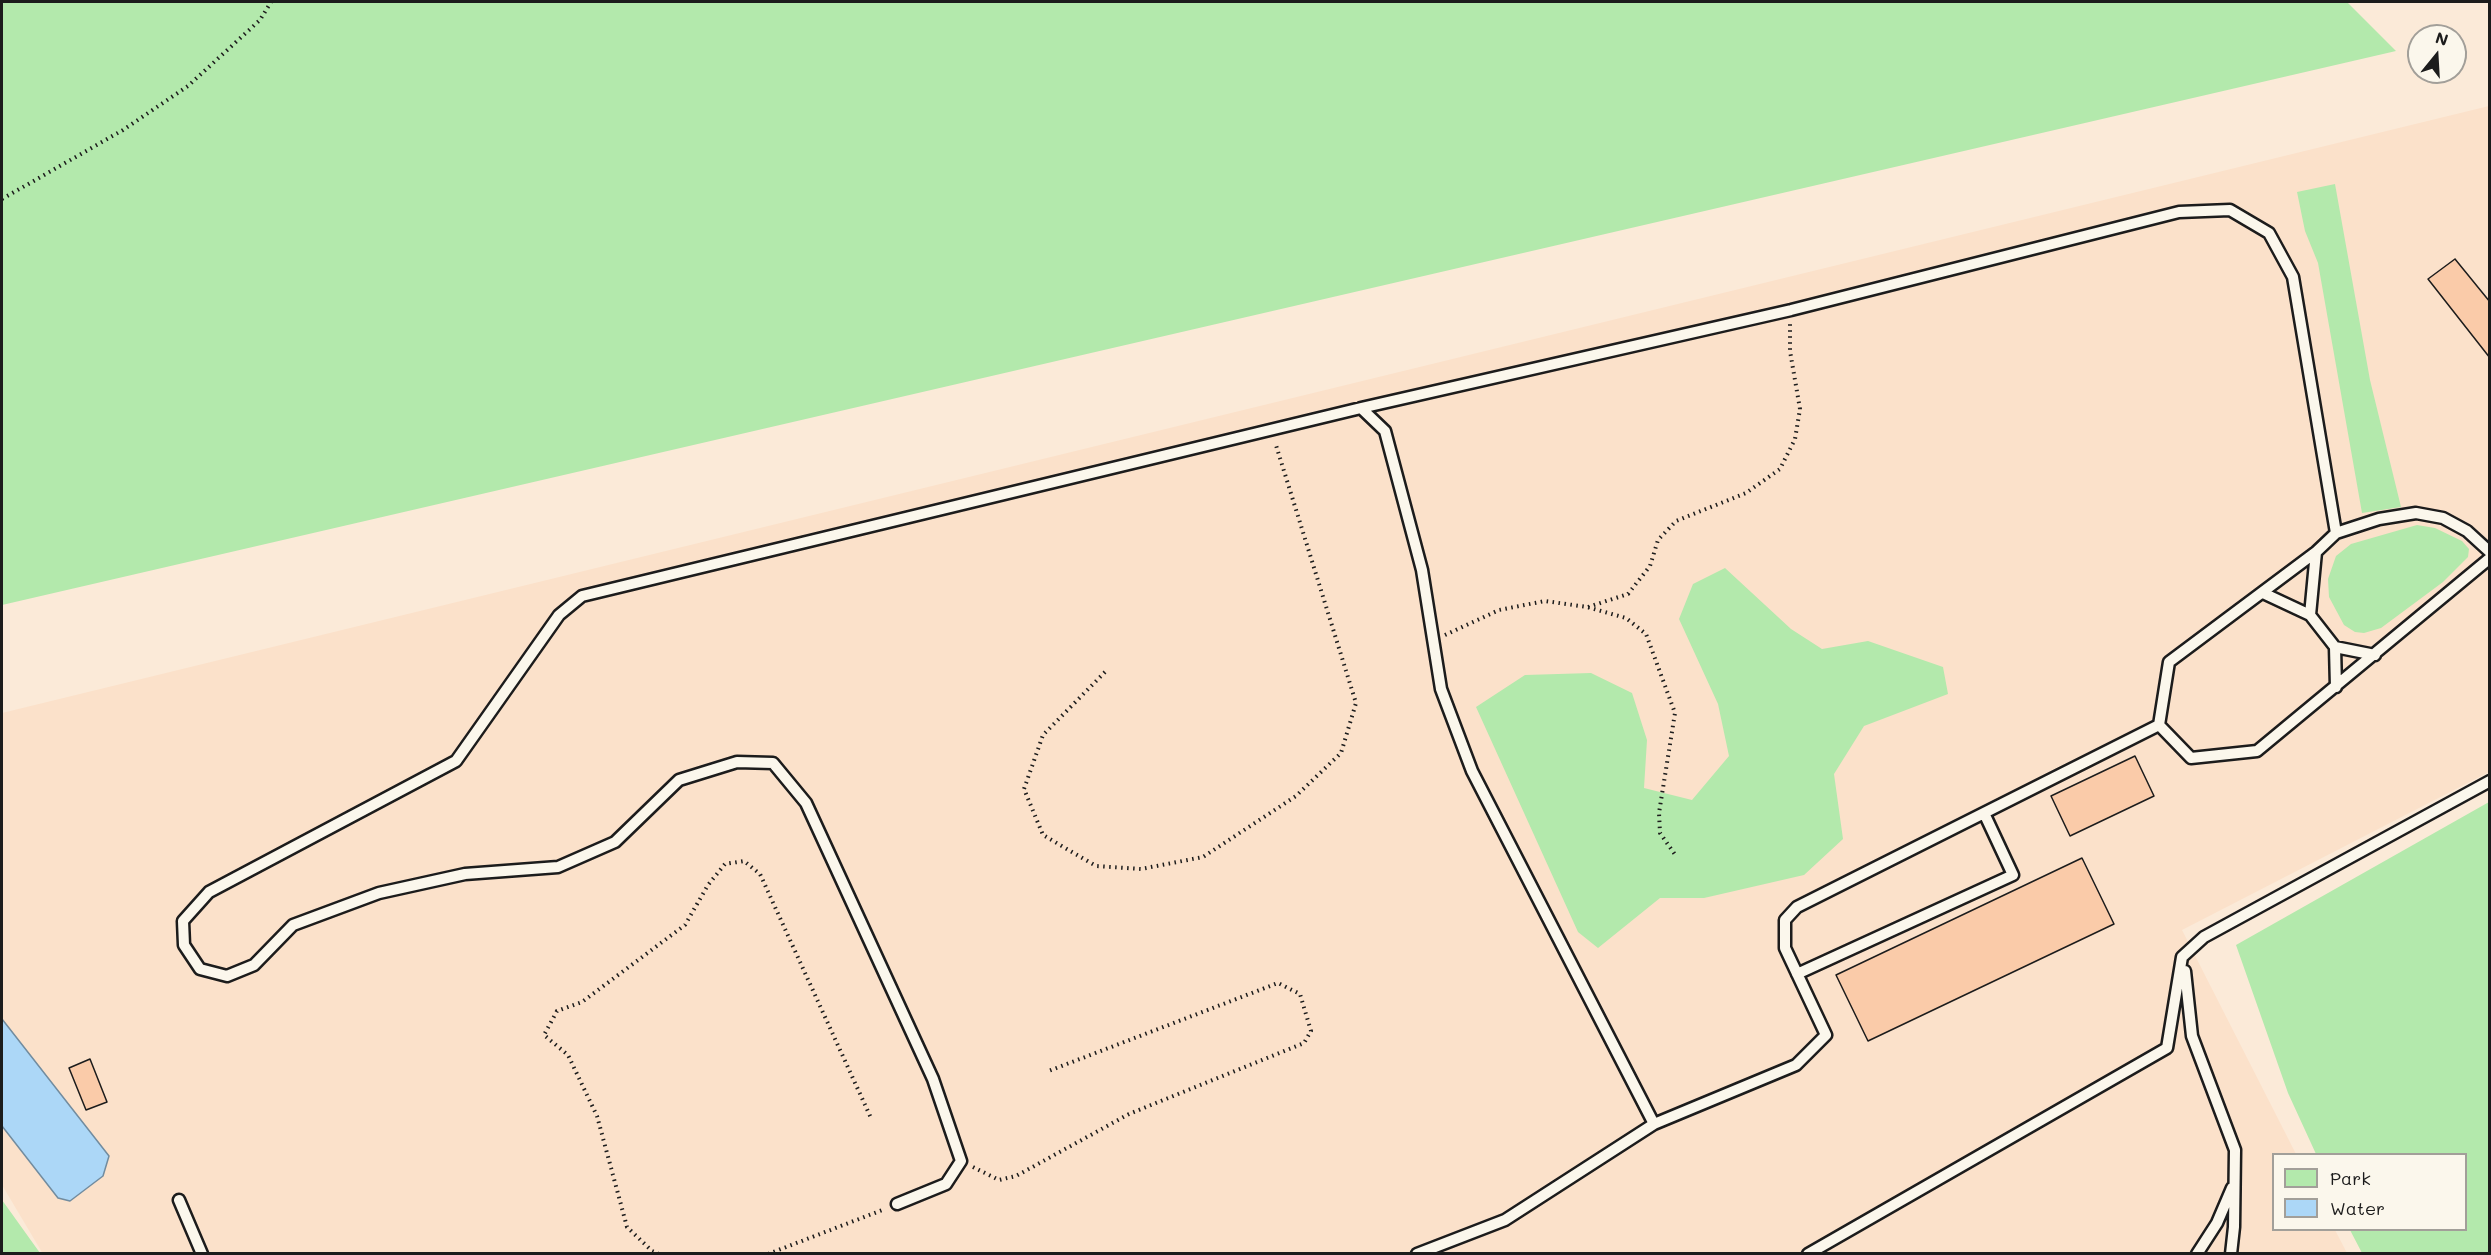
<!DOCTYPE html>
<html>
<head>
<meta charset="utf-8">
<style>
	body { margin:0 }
	#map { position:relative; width:2491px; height:1255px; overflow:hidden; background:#fbead8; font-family:Mali,sans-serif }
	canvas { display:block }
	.frame { position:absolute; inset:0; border:3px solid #1c1c1c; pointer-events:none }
	.legend { position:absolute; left:2272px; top:1153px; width:195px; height:78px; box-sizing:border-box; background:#fbf7ec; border:2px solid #a29f99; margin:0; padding:8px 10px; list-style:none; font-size:18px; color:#1c1c1c }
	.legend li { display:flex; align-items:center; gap:12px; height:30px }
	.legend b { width:30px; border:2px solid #a29f99 }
	.north { position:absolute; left:2407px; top:24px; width:60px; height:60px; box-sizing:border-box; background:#fbf7ec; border:2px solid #a29f99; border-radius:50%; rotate:18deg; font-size:16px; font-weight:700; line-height:24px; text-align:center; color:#1c1c1c }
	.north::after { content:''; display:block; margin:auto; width:21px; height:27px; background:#1c1c1c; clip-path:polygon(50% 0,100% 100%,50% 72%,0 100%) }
</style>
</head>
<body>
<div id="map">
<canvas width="2491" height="1255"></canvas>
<div class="frame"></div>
<ul class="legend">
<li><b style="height:16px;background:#b3e9ac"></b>Park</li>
<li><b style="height:16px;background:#acd7f7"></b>Water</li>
</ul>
<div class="north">N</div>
</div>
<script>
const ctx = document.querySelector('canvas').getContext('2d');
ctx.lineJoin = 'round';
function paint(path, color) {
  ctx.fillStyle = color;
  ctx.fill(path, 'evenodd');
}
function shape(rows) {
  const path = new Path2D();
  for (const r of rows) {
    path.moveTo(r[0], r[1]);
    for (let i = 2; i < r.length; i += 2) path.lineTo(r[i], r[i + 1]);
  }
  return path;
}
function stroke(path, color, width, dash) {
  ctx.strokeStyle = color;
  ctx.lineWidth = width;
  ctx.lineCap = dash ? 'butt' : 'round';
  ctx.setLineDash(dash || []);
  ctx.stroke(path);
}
const built = shape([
	[2489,106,2489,772,2182,930,2296,1154,2274,1154,2274,1230,2335,1230,2347,1253,43,1254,2,1185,2,713]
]);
const green = shape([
	[2,2,2347,2,2396,51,2,605],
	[2335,184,2370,380,2401,507,2362,513,2318,263,2305,231,2297,192],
	[2417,525,2435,528,2462,541,2469,549,2468,557,2443,582,2381,628,2364,633,2355,632,2344,625,2329,597,2328,579,2336,556,2351,544],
	[1725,568,1791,629,1822,649,1868,641,1943,667,1948,694,1864,726,1834,774,1843,839,1804,875,1704,898,1660,898,1598,948,1578,932,1476,707,1525,675,1591,673,1632,693,1647,740,1644,788,1692,800,1729,756,1718,704,1679,619,1693,584],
	[2489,802,2489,1253,2362,1253,2350,1230,2466,1230,2466,1154,2316,1154,2288,1093,2236,945],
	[2,1200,40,1253,2,1253]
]);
const water = shape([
	[2,1019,109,1156,103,1176,70,1201,58,1198,2,1126,2,1019]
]);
const building = shape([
	[2455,259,2490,302,2490,358,2428,279,2455,259],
	[2135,756,2154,796,2070,836,2051,796,2135,756],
	[2082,858,2114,924,1868,1041,1836,975,2082,858],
	[90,1059,107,1102,86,1110,69,1068,90,1059]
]);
const path = shape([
	[2,199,123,130,188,86,260,20,271,2],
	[1588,607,1628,594,1650,566,1658,540,1676,521,1746,493,1780,469,1795,439,1800,409,1790,351,1790,322],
	[1445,635,1499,610,1545,601,1587,607,1626,618,1646,634,1675,713,1659,813,1660,833,1676,856],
	[1105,672,1043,735,1024,789,1043,835,1096,866,1141,869,1203,857,1296,796,1341,753,1356,703,1275,442],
	[973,1167,999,1180,1016,1176,1129,1114,1304,1043,1311,1031,1300,994,1278,983,1046,1072],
	[659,1254,652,1251,627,1227,597,1116,568,1055,544,1035,557,1011,582,1002,685,925,708,885,725,864,744,861,760,874,871,1118],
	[768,1254,885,1209]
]);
const lane = shape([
	[1361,408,1385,431,1422,570,1441,689,1472,771,1654,1124],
	[2336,533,2379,519,2416,513,2443,518,2467,531,2490,552],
	[2316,552,2310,615,2335,647,2375,655],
	[2263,593,2310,615],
	[2335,647,2336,687],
	[2185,971,2192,1036,2235,1150,2234,1227,2231,1254],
	[1797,974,2013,875,1984,813],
	[179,1200,202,1254],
	[897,1204,946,1184,961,1161,933,1079,806,803,773,763,737,762,679,780,615,842,558,867,465,874,379,893,293,925,254,965,227,976,200,969,184,945,183,921,209,892,456,761,559,615,582,596,1361,408,1791,310,2179,212,2230,210,2269,233,2293,277,2336,533,2316,552,2169,662,2159,725,2191,758,2257,751,2490,558],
	[1417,1254,1505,1220,1654,1124,1796,1065,1826,1035,1785,948,1785,920,1797,907,2159,725],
	[1808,1254,2167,1048,2182,957,2204,937,2490,781],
	[2197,1254,2217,1223,2232,1188]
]);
paint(built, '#fbe1ca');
paint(green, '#b3e9ac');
paint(water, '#acd7f7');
stroke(water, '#728c9f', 1.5);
paint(building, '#facba9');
stroke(building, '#1c1c1c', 1.5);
stroke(lane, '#1c1c1c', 15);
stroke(path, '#1c1c1c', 4, [1.5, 4.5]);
stroke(lane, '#fbf7ec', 10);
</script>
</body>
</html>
